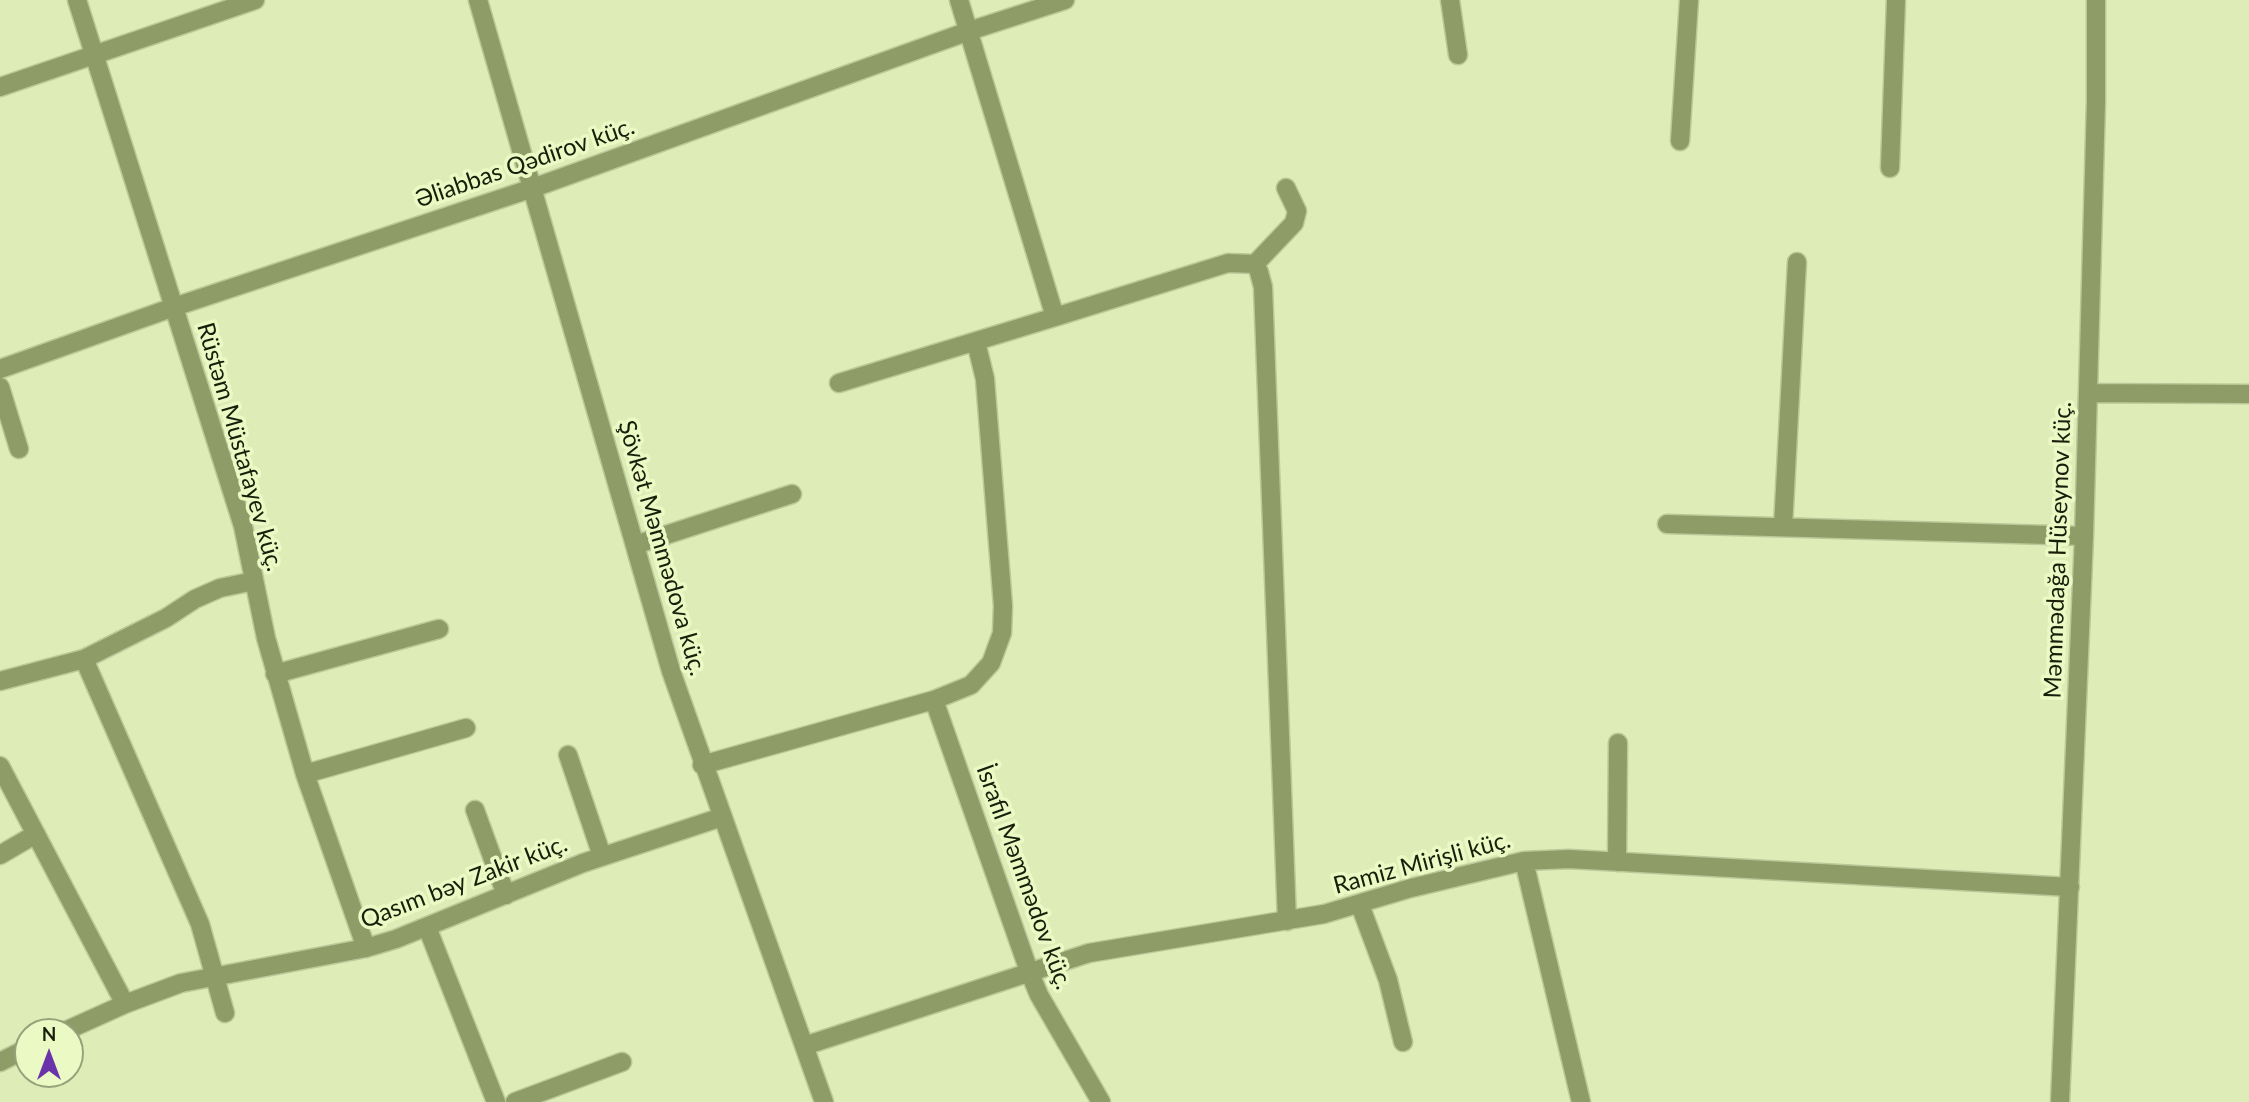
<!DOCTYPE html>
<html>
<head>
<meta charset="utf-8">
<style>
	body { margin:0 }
	#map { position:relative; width:2249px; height:1102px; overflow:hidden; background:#deedb8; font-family:Lato,sans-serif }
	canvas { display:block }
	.north { position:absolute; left:14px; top:1018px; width:70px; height:70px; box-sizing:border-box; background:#ebfac5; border:2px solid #97a27a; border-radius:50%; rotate:0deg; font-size:19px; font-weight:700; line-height:28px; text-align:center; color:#191e0a }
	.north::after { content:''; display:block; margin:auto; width:24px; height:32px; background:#6a33aa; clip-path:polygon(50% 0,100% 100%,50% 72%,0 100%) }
</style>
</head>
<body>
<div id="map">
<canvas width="2249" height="1102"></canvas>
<div class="north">N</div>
</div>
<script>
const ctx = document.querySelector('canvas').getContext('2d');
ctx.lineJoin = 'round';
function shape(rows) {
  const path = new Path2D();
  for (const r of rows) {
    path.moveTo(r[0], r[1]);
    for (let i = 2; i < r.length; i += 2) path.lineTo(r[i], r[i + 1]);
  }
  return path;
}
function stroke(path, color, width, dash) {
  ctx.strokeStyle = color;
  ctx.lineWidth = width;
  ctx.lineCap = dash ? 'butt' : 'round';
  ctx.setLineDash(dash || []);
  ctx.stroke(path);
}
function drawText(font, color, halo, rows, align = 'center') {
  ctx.font = font + ' Lato,sans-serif';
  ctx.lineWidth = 7;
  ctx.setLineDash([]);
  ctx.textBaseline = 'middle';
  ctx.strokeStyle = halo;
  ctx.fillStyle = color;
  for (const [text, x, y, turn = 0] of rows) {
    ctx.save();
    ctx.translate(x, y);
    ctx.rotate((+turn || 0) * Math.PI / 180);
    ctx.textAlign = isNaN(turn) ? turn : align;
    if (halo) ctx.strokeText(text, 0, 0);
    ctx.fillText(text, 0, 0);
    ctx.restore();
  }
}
const minor = shape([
	[77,0,243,526,266,638,305,774,366,948],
	[478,0,671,671,824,1102],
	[959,0,1055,317,1228,263,1255,264,1259,272,1263,287,1287,921],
	[1450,0,1458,55],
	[0,87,255,0],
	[1680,141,1689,0],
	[1890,168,1896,0],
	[1255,264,1294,223,1297,211,1286,188],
	[0,369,174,307,533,188,969,31,1065,0],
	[839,383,1055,317],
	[0,387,19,449],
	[2088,393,2249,394],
	[1667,524,2084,536],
	[1783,527,1797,262],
	[635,545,792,494],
	[84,659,200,924,225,1013],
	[275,674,439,629],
	[0,681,84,659,166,618,195,599,220,588,254,581],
	[934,700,1029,971,1039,995,1101,1102],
	[568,755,602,856],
	[702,765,934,700,971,685,991,663,1002,633,1003,606,985,379,976,342],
	[0,766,125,1004],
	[305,774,466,728],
	[475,810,506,895],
	[0,855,36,834],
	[1524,861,1581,1102],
	[1617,862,1618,743],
	[1360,905,1388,980,1403,1042],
	[427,927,496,1102],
	[63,1032,125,1004,181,983,366,948,396,939,583,863,722,817],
	[804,1046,1089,953,1324,914,1411,888,1524,861,1569,859,2070,887],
	[0,1062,28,1048],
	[515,1102,622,1062],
	[2060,1102,2084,536,2096,101,2096,0]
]);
const streetNames = [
	["Əliabbas Qədirov küç.",525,163,-19],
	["Rüstəm Müstafayev küç.",240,447,74],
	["Şövkət Məmmədova küç.",662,548,74],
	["Məmmədağa Hüseynov küç.",2058,550,-88],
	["Ramiz Mirişli küç.",1422,863,-15],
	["İsrafil Məmmədov küç.",1024,877,70],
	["Qasım bəy Zakir küç.",464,882,-21]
];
stroke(minor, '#bbc899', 21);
stroke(minor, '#8e9c68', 18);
drawText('24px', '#191e0a', '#ebfac5', streetNames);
</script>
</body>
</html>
